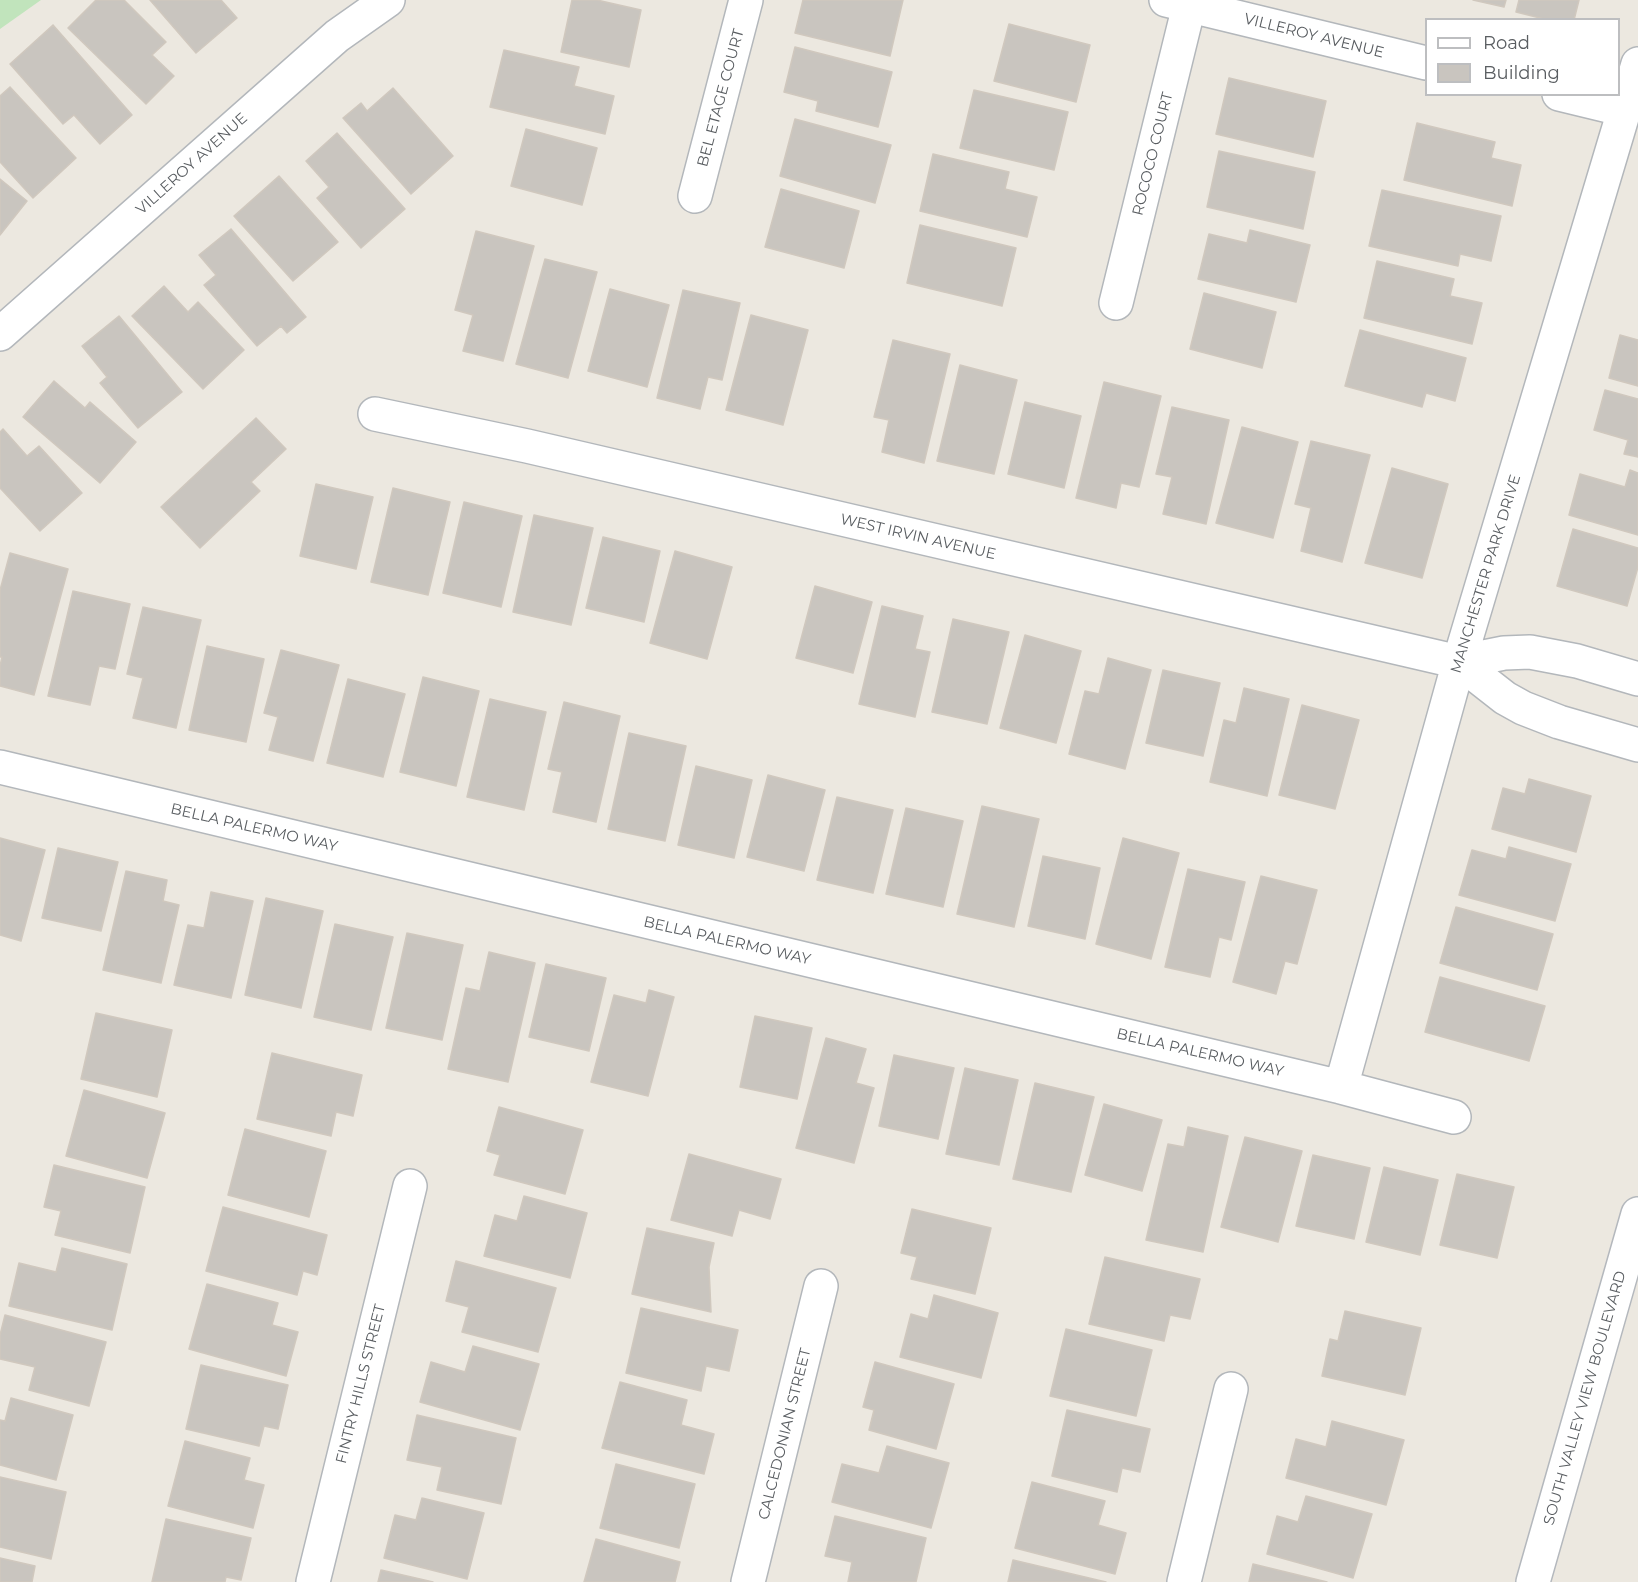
<!DOCTYPE html>
<html>
<head>
<meta charset="utf-8">
<style>
	body { margin:0 }
	#map { position:relative; width:1638px; height:1582px; overflow:hidden; background:#ece8e0; font-family:Montserrat,sans-serif }
	canvas { display:block }
	.legend { position:absolute; left:1425px; top:18px; width:195px; height:78px; box-sizing:border-box; background:#fff; border:2px solid #bdbec0; margin:0; padding:8px 10px; list-style:none; font-size:18px; color:#595d61 }
	.legend li { display:flex; align-items:center; gap:12px; height:30px }
	.legend b { width:30px; border:2px solid #bdbec0 }
</style>
</head>
<body>
<div id="map">
<canvas width="1638" height="1582"></canvas>
<ul class="legend">
<li><b style="height:8px;background:#fff"></b>Road</li>
<li><b style="height:16px;background:#c9c5bf"></b>Building</li>
</ul>
</div>
<script>
const ctx = document.querySelector('canvas').getContext('2d');
ctx.lineJoin = 'round';
function paint(path, color) {
  ctx.fillStyle = color;
  ctx.fill(path, 'evenodd');
}
function shape(rows) {
  const path = new Path2D();
  for (const r of rows) {
    path.moveTo(r[0], r[1]);
    for (let i = 2; i < r.length; i += 2) path.lineTo(r[i], r[i + 1]);
  }
  return path;
}
function stroke(path, color, width, dash) {
  ctx.strokeStyle = color;
  ctx.lineWidth = width;
  ctx.lineCap = dash ? 'butt' : 'round';
  ctx.setLineDash(dash || []);
  ctx.stroke(path);
}
function drawText(font, color, halo, rows, align = 'center') {
  ctx.font = font + ' Montserrat,sans-serif';
  ctx.lineWidth = 4.5;
  ctx.setLineDash([]);
  ctx.textBaseline = 'middle';
  ctx.strokeStyle = halo;
  ctx.fillStyle = color;
  for (const [text, x, y, turn = 0] of rows) {
    ctx.save();
    ctx.translate(x, y);
    ctx.rotate((+turn || 0) * Math.PI / 180);
    ctx.textAlign = isNaN(turn) ? turn : align;
    if (halo) ctx.strokeText(text, 0, 0);
    ctx.fillText(text, 0, 0);
    ctx.restore();
  }
}
const green = shape([
	[0,0,41,0,0,29]
]);
const building = shape([
	[96,0,124,0,166,42,152,55,174,76,146,104,68,28,96,0],
	[150,0,221,0,237,18,196,53,150,0],
	[572,0,597,0,641,10,629,67,561,52,572,0],
	[803,0,903,0,890,56,795,33,803,0],
	[1473,0,1506,0,1504,7,1473,0],
	[1519,0,1579,0,1574,20,1548,20,1516,12,1519,0],
	[1009,24,1090,45,1076,102,994,81,1009,24],
	[53,25,132,115,100,144,74,115,63,124,10,64,53,25],
	[795,47,892,72,878,127,816,111,818,101,784,92,795,47],
	[504,50,579,67,574,86,614,96,605,134,490,107,504,50],
	[1229,78,1326,101,1313,157,1216,134,1229,78],
	[10,87,76,158,33,198,0,162,0,96,10,87],
	[393,88,453,156,411,194,343,118,361,103,367,111,393,88],
	[974,90,1068,112,1054,170,960,148,974,90],
	[795,119,891,145,875,203,780,176,795,119],
	[1417,123,1495,142,1491,158,1521,165,1512,206,1404,180,1417,123],
	[526,129,597,148,582,205,511,186,526,129],
	[337,133,405,209,361,248,317,198,329,187,306,161,337,133],
	[1219,151,1315,172,1303,229,1207,207,1219,151],
	[933,154,1009,172,1005,189,1037,197,1027,237,920,211,933,154],
	[279,176,338,242,293,281,234,216,279,176],
	[0,179,27,201,0,235,0,179],
	[781,189,859,211,844,268,765,247,781,189],
	[1382,190,1501,216,1491,261,1460,254,1458,266,1369,246,1382,190],
	[920,225,1016,248,1002,306,907,283,920,225],
	[231,229,306,317,287,333,281,326,257,346,204,285,216,275,199,255,231,229],
	[1250,230,1310,245,1296,302,1198,279,1209,234,1247,243,1250,230],
	[476,231,534,246,503,361,463,351,473,315,455,310,476,231],
	[545,259,597,272,568,378,516,364,545,259],
	[1377,261,1454,279,1450,296,1482,303,1472,344,1364,318,1377,261],
	[164,286,188,312,198,302,244,350,203,389,132,316,164,286],
	[610,289,669,305,647,387,588,371,610,289],
	[683,290,740,303,722,380,708,377,700,409,657,398,683,290],
	[1204,293,1276,312,1262,368,1190,349,1204,293],
	[751,315,808,330,783,425,726,410,751,315],
	[119,316,182,392,138,428,100,383,107,377,82,346,119,316],
	[1360,330,1466,358,1455,401,1426,393,1422,407,1345,386,1360,330],
	[1620,335,1638,340,1638,386,1609,378,1620,335],
	[893,340,950,354,924,463,882,452,889,420,874,417,893,340],
	[960,365,1017,380,994,474,937,461,960,365],
	[54,381,85,408,90,402,136,442,100,483,23,417,54,381],
	[1104,382,1161,396,1139,487,1121,483,1116,508,1076,498,1104,382],
	[1605,390,1638,399,1638,457,1624,454,1628,440,1594,430,1605,390],
	[1025,402,1081,416,1064,488,1008,474,1025,402],
	[1172,407,1229,420,1206,524,1163,514,1172,477,1156,474,1172,407],
	[256,418,286,449,251,482,260,491,200,548,161,507,256,418],
	[1242,427,1298,442,1273,538,1216,523,1242,427],
	[3,429,27,456,39,446,82,493,40,531,0,488,0,432,3,429],
	[1311,441,1370,455,1342,562,1301,551,1311,508,1295,504,1311,441],
	[1392,468,1448,484,1422,578,1365,563,1392,468],
	[1630,470,1638,473,1638,535,1569,515,1580,474,1625,487,1630,470],
	[316,484,373,497,356,569,300,556,316,484],
	[393,488,450,502,428,595,371,582,393,488],
	[464,502,522,516,501,607,443,593,464,502],
	[534,515,593,528,571,625,513,612,534,515],
	[1573,529,1638,548,1638,567,1627,606,1557,586,1573,529],
	[603,537,660,551,644,622,586,608,603,537],
	[675,551,732,567,707,659,650,643,675,551],
	[10,553,68,569,34,695,0,686,0,666,2,657,0,657,0,590,10,553],
	[815,586,872,602,853,673,796,658,815,586],
	[73,591,130,604,115,669,99,666,90,705,48,696,73,591],
	[882,606,923,616,915,649,930,652,915,717,859,704,882,606],
	[143,607,201,620,176,728,133,718,143,678,127,674,143,607],
	[953,619,1009,632,987,724,932,712,953,619],
	[1025,635,1081,651,1056,743,1000,728,1025,635],
	[207,646,264,659,246,742,189,730,207,646],
	[281,650,339,665,313,761,269,750,278,717,264,713,281,650],
	[1108,658,1151,670,1125,769,1069,754,1085,691,1099,694,1108,658],
	[1163,670,1220,683,1203,756,1146,743,1163,670],
	[423,677,479,691,456,786,400,772,423,677],
	[348,679,405,694,383,777,327,763,348,679],
	[1244,688,1289,699,1267,796,1210,782,1224,720,1236,723,1244,688],
	[490,699,546,712,524,810,467,797,490,699],
	[564,702,620,716,596,822,553,812,562,772,548,769,564,702],
	[1302,705,1359,720,1335,809,1279,795,1302,705],
	[629,733,686,746,665,841,608,829,629,733],
	[696,766,752,780,734,858,678,845,696,766],
	[768,775,825,790,804,871,747,857,768,775],
	[1529,779,1591,796,1576,852,1492,829,1503,788,1525,794,1529,779],
	[837,797,893,810,873,893,817,880,837,797],
	[982,806,1039,819,1014,927,957,914,982,806],
	[906,808,963,821,943,907,886,894,906,808],
	[0,838,45,850,21,941,0,935,0,838],
	[1123,838,1179,853,1151,959,1096,944,1123,838],
	[1509,847,1571,864,1555,921,1459,895,1472,850,1506,859,1509,847],
	[58,848,118,862,101,931,42,918,58,848],
	[1043,856,1100,868,1085,939,1028,926,1043,856],
	[1188,869,1245,882,1231,940,1219,937,1210,977,1165,967,1188,869],
	[126,871,167,880,163,901,179,905,161,983,103,970,126,871],
	[1261,876,1317,890,1297,964,1285,961,1276,994,1233,982,1261,876],
	[211,892,253,901,231,998,174,985,188,925,204,928,211,892],
	[266,898,323,911,301,1008,245,995,266,898],
	[1456,907,1553,934,1537,990,1440,963,1456,907],
	[335,924,393,937,371,1030,314,1017,335,924],
	[407,933,463,945,442,1040,386,1028,407,933],
	[489,952,535,963,508,1082,448,1069,466,988,480,991,489,952],
	[546,964,606,978,589,1051,529,1037,546,964],
	[1440,977,1545,1006,1529,1061,1425,1032,1440,977],
	[649,990,674,997,648,1096,591,1082,614,995,646,1003,649,990],
	[96,1013,172,1030,157,1097,81,1079,96,1013],
	[755,1016,812,1028,797,1099,740,1087,755,1016],
	[826,1038,866,1049,856,1083,874,1088,854,1163,796,1148,826,1038],
	[272,1053,362,1075,353,1116,336,1112,331,1136,257,1119,272,1053],
	[894,1055,954,1068,938,1139,879,1126,894,1055],
	[965,1068,1018,1080,999,1165,946,1154,965,1068],
	[1035,1083,1094,1097,1071,1192,1013,1179,1035,1083],
	[84,1090,165,1113,147,1178,66,1156,84,1090],
	[1104,1104,1162,1120,1142,1191,1085,1175,1104,1104],
	[499,1107,583,1130,565,1194,494,1175,500,1155,487,1151,499,1107],
	[1188,1127,1228,1136,1203,1252,1146,1240,1168,1144,1184,1147,1188,1127],
	[245,1129,326,1151,309,1217,228,1195,245,1129],
	[1245,1137,1302,1151,1278,1242,1221,1227,1245,1137],
	[689,1154,781,1179,770,1219,739,1210,732,1236,671,1220,689,1154],
	[1313,1155,1370,1168,1354,1239,1296,1226,1313,1155],
	[54,1165,145,1187,130,1253,55,1235,61,1211,44,1207,54,1165],
	[1384,1167,1438,1180,1420,1255,1366,1242,1384,1167],
	[1457,1174,1514,1187,1497,1258,1440,1245,1457,1174],
	[524,1196,587,1213,570,1278,484,1256,495,1215,517,1221,524,1196],
	[223,1207,327,1235,317,1275,303,1271,297,1295,206,1271,223,1207],
	[912,1209,991,1228,975,1294,911,1279,917,1257,901,1253,912,1209],
	[647,1228,714,1243,709,1267,711,1312,632,1294,647,1228],
	[62,1248,127,1264,112,1330,9,1306,19,1263,56,1272,62,1248],
	[1105,1257,1200,1279,1190,1319,1170,1315,1164,1341,1089,1324,1105,1257],
	[456,1261,556,1288,538,1352,462,1332,469,1307,446,1301,456,1261],
	[207,1284,278,1303,272,1325,298,1332,286,1376,189,1349,207,1284],
	[934,1295,998,1313,981,1378,900,1357,911,1314,928,1319,934,1295],
	[641,1308,738,1330,729,1371,706,1366,701,1391,626,1373,641,1308],
	[1345,1311,1421,1328,1405,1395,1322,1376,1330,1339,1338,1341,1345,1311],
	[5,1315,106,1342,89,1406,29,1390,35,1367,0,1359,0,1335,5,1315],
	[1066,1329,1152,1350,1136,1416,1050,1396,1066,1329],
	[473,1346,539,1364,520,1430,420,1402,431,1362,465,1372,473,1346],
	[875,1362,954,1384,936,1449,869,1430,874,1410,863,1407,875,1362],
	[201,1365,288,1385,278,1429,264,1426,259,1446,186,1429,201,1365],
	[620,1382,687,1400,681,1425,714,1434,704,1474,602,1448,620,1382],
	[11,1398,73,1415,56,1480,0,1465,0,1420,5,1421,11,1398],
	[1067,1410,1150,1429,1140,1472,1122,1468,1117,1492,1052,1476,1067,1410],
	[417,1415,516,1438,501,1504,437,1490,442,1467,407,1460,417,1415],
	[1332,1421,1404,1440,1386,1505,1286,1478,1296,1439,1326,1447,1332,1421],
	[185,1441,250,1458,244,1480,264,1485,253,1528,168,1506,185,1441],
	[887,1446,949,1463,931,1528,832,1502,842,1464,879,1473,887,1446],
	[616,1464,695,1484,679,1548,600,1528,616,1464],
	[0,1477,66,1492,51,1559,0,1547,0,1477],
	[1032,1482,1105,1501,1098,1525,1126,1533,1115,1574,1015,1548,1032,1482],
	[1306,1496,1372,1514,1353,1578,1267,1554,1277,1516,1298,1522,1306,1496],
	[422,1498,484,1513,467,1579,384,1558,395,1515,416,1520,422,1498],
	[835,1516,926,1538,916,1582,848,1582,852,1562,825,1556,835,1516],
	[166,1519,251,1538,241,1580,226,1577,225,1582,152,1582,166,1519],
	[596,1539,680,1562,675,1582,584,1582,596,1539],
	[0,1558,35,1566,32,1582,0,1582,0,1558],
	[1013,1560,1106,1582,1008,1582,1013,1560],
	[1253,1564,1327,1582,1249,1582,1253,1564],
	[381,1570,433,1582,378,1582,381,1570]
]);
const minor = shape([
	[1166,0,1426,63],
	[1559,94,1625,110],
	[695,196,746,0],
	[1116,303,1189,6],
	[0,334,337,36,388,0],
	[375,414,527,446,1459,662,1504,653,1530,652,1577,661,1638,679],
	[1459,662,1505,698,1523,708,1559,722,1638,745],
	[0,767,1341,1087,1454,1117],
	[1341,1087,1459,662,1638,64],
	[313,1582,410,1186],
	[748,1582,821,1286],
	[1184,1582,1231,1389]
]);
const secondary = shape([
	[1533,1582,1638,1214]
]);
const streetNames = [
	["VILLEROY AVENUE",1314,36,14],
	["BEL ETAGE COURT",721,98,-75],
	["ROCOCO COURT",1153,154,-76],
	["VILLEROY AVENUE",192,164,-42],
	["WEST IRVIN AVENUE",918,537,13],
	["MANCHESTER PARK DRIVE",1486,574,-73],
	["BELLA PALERMO WAY",254,828,13],
	["BELLA PALERMO WAY",727,941,13],
	["BELLA PALERMO WAY",1200,1053,13],
	["FINTRY HILLS STREET",361,1384,-76],
	["SOUTH VALLEY VIEW BOULEVARD",1585,1398,-74],
	["CALCEDONIAN STREET",785,1434,-76]
];
paint(green, '#c1e4bc');
paint(building, '#c9c5bf');
stroke(building, '#d0c8be', 1.5);
stroke(minor, '#b3b7bb', 36);
stroke(secondary, '#b4b8bd', 36);
stroke(minor, '#fff', 33);
stroke(secondary, '#fff', 33);
drawText('15px', '#595d61', '#fff', streetNames);
</script>
</body>
</html>
